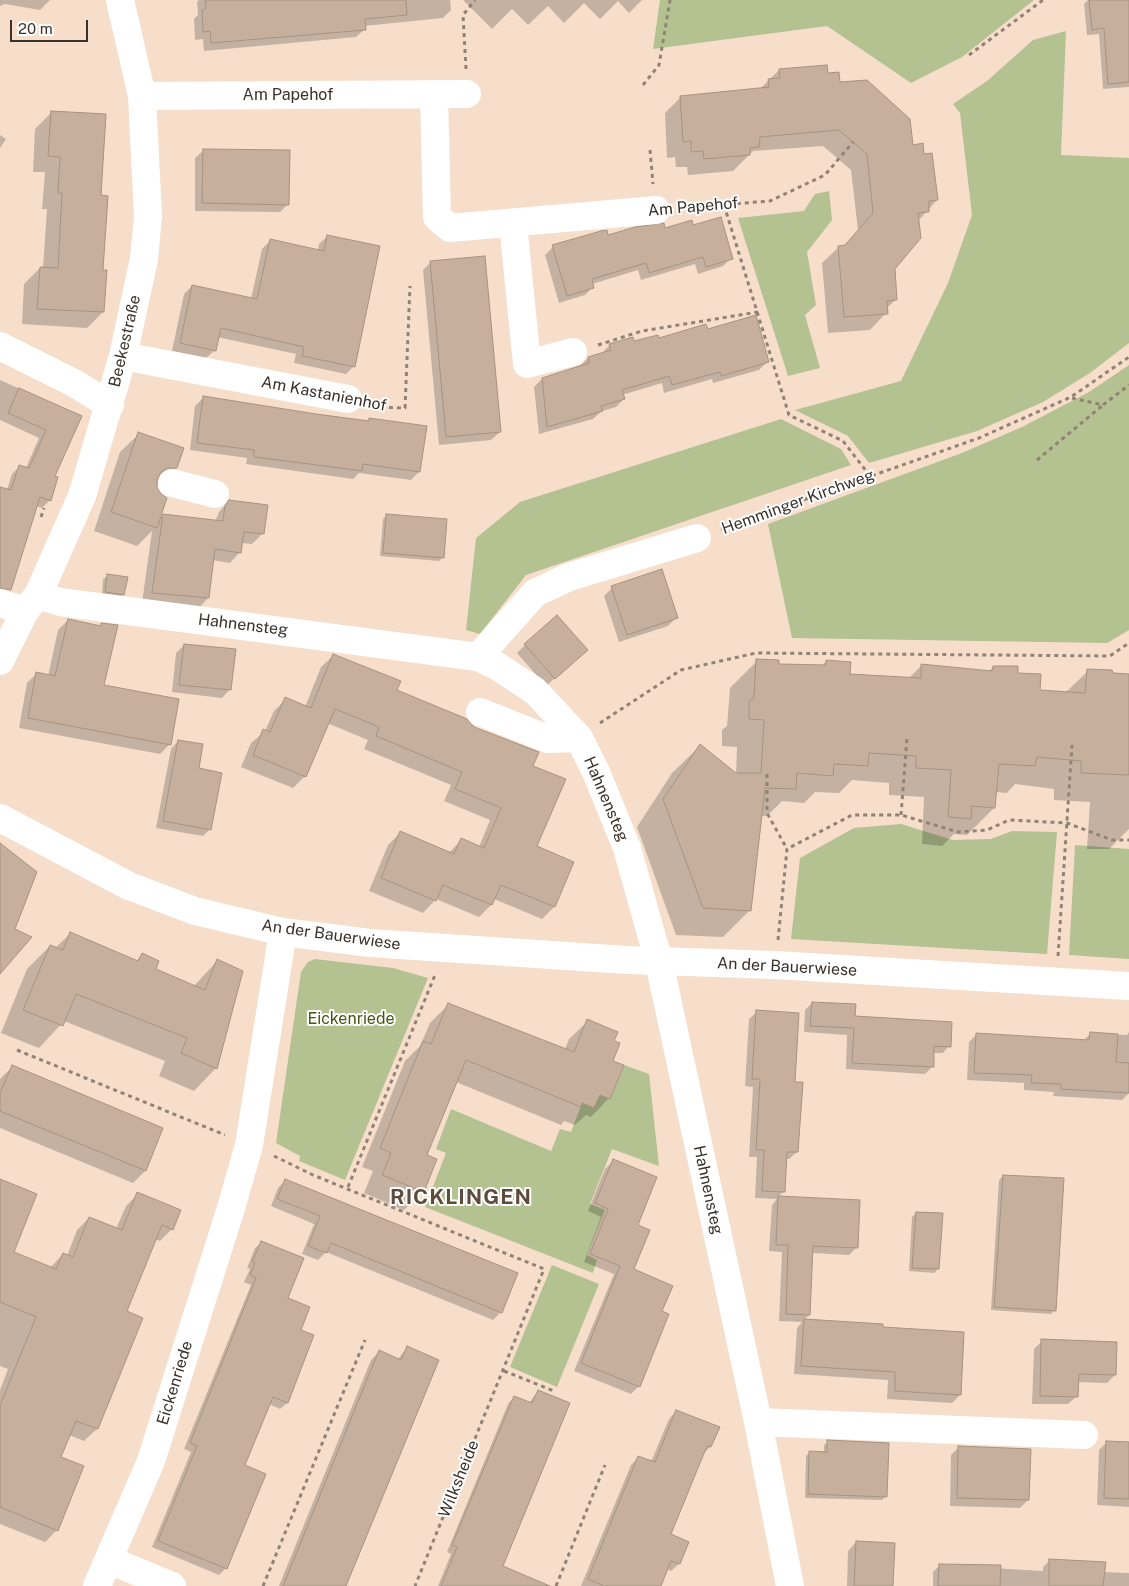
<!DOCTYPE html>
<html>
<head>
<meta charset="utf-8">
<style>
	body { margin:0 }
	#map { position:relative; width:1129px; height:1586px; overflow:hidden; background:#f6decb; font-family:"Public Sans",sans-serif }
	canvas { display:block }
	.scale { position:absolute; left:10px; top:20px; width:78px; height:22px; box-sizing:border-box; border:2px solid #3a312a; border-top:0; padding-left:6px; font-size:15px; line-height:18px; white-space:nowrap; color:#3a312a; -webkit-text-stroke:4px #fff; paint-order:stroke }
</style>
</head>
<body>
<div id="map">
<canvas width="1129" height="1586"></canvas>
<div class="scale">20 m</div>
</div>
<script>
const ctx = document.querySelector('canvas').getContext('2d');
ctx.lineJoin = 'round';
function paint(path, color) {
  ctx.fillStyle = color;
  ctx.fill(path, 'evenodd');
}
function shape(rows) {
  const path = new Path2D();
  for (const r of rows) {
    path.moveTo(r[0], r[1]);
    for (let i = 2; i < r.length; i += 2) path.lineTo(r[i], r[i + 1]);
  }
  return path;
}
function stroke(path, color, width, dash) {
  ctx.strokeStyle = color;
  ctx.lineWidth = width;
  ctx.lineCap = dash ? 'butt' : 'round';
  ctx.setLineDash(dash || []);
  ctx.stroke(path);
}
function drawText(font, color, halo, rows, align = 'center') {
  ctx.font = font + ' "Public Sans",sans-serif';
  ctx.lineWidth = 4;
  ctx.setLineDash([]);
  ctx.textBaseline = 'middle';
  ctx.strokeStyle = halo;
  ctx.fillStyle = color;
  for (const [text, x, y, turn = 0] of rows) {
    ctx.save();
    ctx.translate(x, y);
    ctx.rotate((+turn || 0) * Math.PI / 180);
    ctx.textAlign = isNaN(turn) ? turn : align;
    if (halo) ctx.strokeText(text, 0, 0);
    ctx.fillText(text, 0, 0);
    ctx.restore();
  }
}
const green = shape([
	[660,0,1034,0,962,57,911,83,827,26,653,49],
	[1066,31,1061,155,1129,158,1129,343,1090,373,1043,402,977,431,869,463,848,436,795,410,901,381,948,283,972,215,960,113,953,104,987,81,1033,40],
	[829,191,832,220,807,252,816,305,805,315,820,368,788,376,738,218,804,211,815,194],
	[1129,365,1129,630,1107,643,792,638,768,524,962,453,1022,427,1089,392],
	[781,419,841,449,851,465,526,575,480,634,466,630,476,538,520,502],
	[901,824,953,840,991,839,1012,831,1057,832,1047,954,791,939,800,858,854,828],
	[1075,845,1129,849,1129,959,1069,955],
	[315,959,393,968,428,978,345,1180,299,1161,300,1156,276,1143,301,972,308,962],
	[624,1065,649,1074,659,1166,612,1149,590,1204,605,1210,587,1255,597,1260,593,1273,425,1207,446,1153,436,1149,451,1109,551,1151,560,1129,571,1132,582,1103,600,1095,610,1099],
	[552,1265,599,1284,557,1387,510,1367]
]);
const shadow = shape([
	[0,0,50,0,40,10,5,4,0,6],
	[199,0,450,0,451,10,443,18,364,26,365,29,356,37,204,51,203,39,195,40,194,19,198,15,197,2],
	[463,0,642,0,629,13,618,1,600,19,584,3,564,23,548,6,528,25,512,9,492,29],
	[1088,0,1129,0,1129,87,1103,89,1099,34,1087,35,1084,4],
	[779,70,826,74,923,155,937,200,918,221,894,268,896,299,886,309,886,313,870,330,828,333,822,263,839,247,843,247,858,230,851,170,823,146,753,151,733,171,688,175,687,167,676,167,675,157,667,158,665,113,681,97,760,89],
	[51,113,102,271,103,312,87,328,22,324,24,284,40,268,43,268,47,209,42,209,45,172,33,172,35,129],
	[0,135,6,139,0,148],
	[204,150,288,204,280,212,195,211,195,158],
	[693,227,731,258,723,266,698,274,695,264,641,280,638,270,592,284,593,287,585,295,559,303,545,255,553,247],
	[328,236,354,366,346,374,294,363,296,354,217,337,215,350,206,358,172,351,184,294,192,286,251,299,262,249,270,241,318,251,319,244],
	[431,262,500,432,491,440,439,445,423,270],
	[707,330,767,362,759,370,713,383,712,379,664,393,662,383,622,395,624,399,616,407,602,411,593,419,539,434,534,387,542,379,580,366,588,358,602,353,610,345,658,340],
	[0,380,80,416,53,477,50,500,42,508,36,506,0,583,0,488,7,490,12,474,20,466,26,468,39,438,0,420],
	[203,398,366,422,369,419,419,472,411,480,359,473,353,479,246,464,247,458,190,450,195,406],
	[139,434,176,468,156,486,158,520,163,515,215,522,219,512,229,501,263,533,252,544,242,543,240,552,230,563,212,560,208,598,198,609,142,603,152,531,137,546,94,531,120,452],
	[387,515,443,557,439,561,380,556,383,519],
	[107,576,123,594,119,598,102,596,103,579],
	[612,588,676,618,668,626,619,642,604,596],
	[68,620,99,627,102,625,103,686,170,744,160,754,19,728,27,683,36,674,48,676,58,630],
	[184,645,230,689,222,698,172,692,176,653],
	[525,645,578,658,546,686,517,653],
	[334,655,399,681,396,691,474,728,532,766,536,847,554,907,542,919,494,899,491,905,479,917,436,899,423,913,369,891,388,845,400,833,449,853,462,839,479,847,490,820,444,801,451,785,364,749,368,740,327,723,305,776,293,788,241,767,251,743,265,731,274,711,286,699,305,707,321,667],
	[757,661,778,665,822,666,826,661,849,675,908,679,922,665,988,672,993,667,1017,675,1039,691,1065,693,1088,671,1129,675,1129,829,1109,849,1087,849,1090,802,1054,800,1054,789,1015,784,1007,793,996,792,994,808,967,835,954,834,942,846,922,844,924,797,889,795,889,783,852,780,839,793,815,792,804,803,782,801,767,816,761,816,750,910,723,937,676,935,637,827,672,773,700,746,736,775,737,747,722,746,722,730,727,726,730,688],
	[178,741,197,769,210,829,203,836,156,828,171,749],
	[71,933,136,961,142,955,155,969,194,986,217,961,216,1068,194,1091,159,1076,165,1061,64,1021,39,1048,1,1033,27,969,50,946,55,948],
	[812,1003,949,1046,943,1053,933,1053,932,1067,925,1074,846,1069,847,1035,804,1032,805,1010],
	[449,1004,565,1049,569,1039,588,1021,613,1042,609,1098,591,1117,586,1115,575,1125,564,1121,561,1125,456,1082,426,1155,423,1191,404,1210,364,1193,373,1171,362,1167,405,1061,420,1046,430,1023],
	[757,1012,794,1083,797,1152,789,1159,785,1159,783,1192,777,1198,858,1201,856,1248,849,1255,812,1253,809,1315,804,1320,882,1325,882,1329,960,1395,952,1403,887,1399,888,1380,794,1374,797,1328,802,1322,779,1321,782,1252,769,1251,772,1205,777,1199,755,1198,757,1157,749,1157,753,1087,745,1086,749,1019],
	[1129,1032,1129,1093,1122,1100,1053,1096,1054,1092,1024,1090,1024,1083,967,1080,969,1042,977,1034,1083,1041,1090,1034,1127,1035],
	[12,1067,162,1129,145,1171,133,1183,0,1128,0,1079],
	[613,1161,636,1225,632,1270,660,1312,639,1386,631,1394,574,1371,614,1274,584,1262,601,1217,588,1211,605,1169],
	[1003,1176,1054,1310,1051,1314,991,1310,999,1180],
	[286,1180,501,1312,493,1320,326,1252,318,1260,302,1254,314,1224,271,1206,278,1188],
	[0,1181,12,1252,50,1268,63,1254,67,1256,77,1230,89,1218,116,1229,126,1206,138,1194,172,1229,160,1241,155,1239,125,1312,141,1319,97,1429,84,1441,69,1435,60,1458,57,1530,45,1542,0,1524,0,1390,8,1369,0,1366],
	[916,1213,938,1269,934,1273,909,1271,912,1217],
	[262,1242,299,1331,313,1336,287,1403,280,1409,269,1404,244,1466,264,1475,225,1569,219,1575,152,1547,191,1452,184,1449,251,1285,244,1282,250,1269,247,1268,255,1248],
	[1042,1341,1115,1375,1107,1383,1077,1382,1077,1396,1068,1404,1032,1404,1034,1349],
	[407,1348,344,1586,279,1586,371,1360,379,1352,398,1359],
	[538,1391,502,1567,517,1586,438,1586,451,1554,447,1552,508,1404,514,1397,529,1403],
	[676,1411,710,1447,702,1455,669,1535,687,1542,679,1564,671,1571,667,1569,660,1586,581,1586,631,1465,639,1457,651,1462,669,1419],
	[828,1442,886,1496,882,1500,805,1498,806,1456,810,1452,824,1453,824,1445],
	[1107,1442,1129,1443,1129,1507,1097,1505,1099,1450],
	[959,1447,1028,1500,1020,1508,950,1506,951,1455],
	[856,1542,892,1586,847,1586,848,1551],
	[1050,1560,1103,1572,1129,1573,1129,1586,933,1586,933,1572,940,1565,1043,1571,1043,1567]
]);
const building = shape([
	[205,0,406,0,407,15,365,19,366,30,211,43,210,31,203,32,202,10,206,9,205,0],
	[1089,0,1129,0,1129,82,1108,84,1104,28,1092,30,1089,0],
	[827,65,828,73,839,72,840,82,867,80,910,119,913,145,923,143,924,154,932,153,938,200,929,201,929,212,918,213,921,238,895,269,897,300,887,301,888,314,844,317,838,246,845,245,873,213,867,154,839,130,760,137,759,147,750,148,750,155,704,159,703,151,691,152,691,141,683,142,680,96,769,87,768,79,780,78,779,69,827,65],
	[51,111,106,114,101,195,108,196,103,270,107,270,104,312,37,309,40,267,58,268,62,193,58,193,60,157,48,156,51,111],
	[203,149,290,150,289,205,202,203,203,149],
	[721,217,733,259,706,267,703,257,649,273,646,263,592,279,594,288,567,296,552,245,601,231,607,230,608,235,635,227,664,223,665,228,692,220,693,225,721,217],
	[327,235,380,246,355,367,302,356,304,347,221,328,216,351,180,343,192,285,257,299,270,239,324,251,327,235],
	[485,256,501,432,446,437,430,261,485,256],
	[756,315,769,362,721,376,720,372,672,385,669,376,646,383,622,390,625,399,601,406,603,411,547,427,542,378,589,363,588,357,611,350,609,344,633,337,634,341,658,335,659,338,706,324,708,329,756,315],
	[19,388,82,416,55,476,58,477,51,501,40,497,11,590,0,588,0,487,11,490,19,465,29,468,46,430,8,413,19,388],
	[203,396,316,414,369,421,369,418,427,426,420,472,363,464,362,471,309,464,254,457,254,450,197,443,203,396],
	[138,432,184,448,177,468,167,468,161,472,157,479,157,488,161,494,167,498,157,528,111,512,138,432],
	[229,500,268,505,264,534,244,532,241,553,215,549,209,598,152,593,163,514,223,521,225,505,229,500],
	[386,514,447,519,444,558,383,553,386,514],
	[662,569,678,618,627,635,611,586,662,569],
	[107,574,128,577,124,595,105,592,107,574],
	[557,615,588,650,555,679,524,644,557,615],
	[68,619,101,626,101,623,118,625,104,685,179,699,171,745,28,718,36,672,55,676,68,619],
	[184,644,236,649,231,690,179,685,184,644],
	[333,654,401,681,397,690,467,719,474,727,539,752,533,766,566,779,537,846,574,862,555,907,501,885,492,905,443,885,436,901,381,878,400,831,454,854,461,838,484,848,501,808,455,789,462,772,376,736,379,727,335,709,306,777,253,755,263,729,270,732,285,697,311,708,333,654],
	[756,659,779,660,779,664,826,665,826,660,851,662,850,674,921,678,921,664,992,671,993,666,1018,666,1018,673,1041,674,1040,690,1085,693,1087,669,1112,670,1113,673,1129,674,1129,775,1081,773,1081,761,1037,757,1035,766,999,764,995,808,972,806,971,819,948,817,951,770,916,768,916,756,869,753,868,766,834,764,833,776,797,773,796,789,765,788,751,911,703,908,663,799,700,744,736,773,761,773,764,720,749,719,749,701,754,698,756,659],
	[178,740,203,744,199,768,222,773,211,830,163,821,178,740],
	[0,843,37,872,15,929,32,937,0,974,0,843],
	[70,932,138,961,142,953,159,961,156,969,205,990,217,959,243,971,217,1069,181,1053,187,1038,76,994,63,1026,23,1010,50,945,63,950,70,932],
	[812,1002,856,1004,855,1016,952,1022,951,1047,934,1046,934,1067,852,1063,854,1028,810,1026,812,1002],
	[448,1003,574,1052,587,1019,618,1032,614,1041,620,1043,613,1061,624,1065,610,1099,600,1095,594,1108,582,1103,581,1107,466,1060,427,1155,437,1159,424,1192,382,1175,391,1153,380,1148,423,1041,431,1044,448,1003],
	[756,1010,799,1013,795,1082,803,1082,798,1152,787,1152,785,1192,762,1191,764,1150,756,1150,760,1079,752,1079,756,1010],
	[1090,1032,1118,1034,1116,1062,1129,1063,1129,1093,1061,1089,1061,1084,1031,1083,1032,1075,974,1073,976,1033,1089,1040,1090,1032],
	[12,1065,163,1128,146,1171,0,1111,0,1093,12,1065],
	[613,1159,657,1177,638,1225,650,1230,634,1269,673,1286,662,1311,669,1314,640,1387,581,1363,620,1266,590,1254,608,1209,595,1203,613,1159],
	[1003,1175,1064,1178,1056,1311,994,1307,1003,1175],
	[0,1179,37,1194,14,1252,56,1269,63,1253,73,1257,89,1217,122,1230,137,1192,181,1210,173,1230,162,1225,127,1311,143,1318,98,1429,76,1421,61,1457,84,1466,58,1531,0,1507,0,1405,36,1317,0,1302,0,1179],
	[285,1179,518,1273,502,1313,331,1243,327,1253,308,1246,320,1216,277,1199,285,1179],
	[778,1196,860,1200,858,1248,813,1246,810,1315,786,1314,788,1245,776,1245,778,1196],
	[916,1212,943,1213,939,1269,912,1268,916,1212],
	[261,1241,304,1258,288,1298,310,1307,301,1330,314,1335,288,1403,273,1397,245,1465,266,1474,227,1569,158,1541,197,1446,190,1443,256,1278,250,1275,255,1263,252,1262,261,1241],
	[804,1319,883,1324,883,1327,964,1332,961,1395,895,1391,895,1372,801,1366,804,1319],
	[1041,1339,1117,1342,1116,1375,1079,1374,1078,1397,1040,1396,1041,1339],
	[407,1346,439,1360,346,1586,283,1586,379,1350,401,1360,407,1346],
	[538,1390,570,1403,503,1566,550,1586,441,1586,457,1547,452,1545,514,1396,532,1403,538,1390],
	[676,1410,720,1427,711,1447,707,1446,671,1534,689,1542,680,1564,671,1561,661,1586,604,1586,588,1579,638,1456,655,1462,676,1410],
	[827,1440,889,1443,887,1497,808,1494,809,1451,827,1452,827,1440],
	[1106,1441,1129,1442,1129,1499,1104,1498,1106,1441],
	[958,1446,1031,1449,1029,1500,957,1498,958,1446],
	[856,1541,895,1543,893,1586,854,1586,856,1541],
	[1049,1559,1106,1562,1103,1586,1049,1586,1049,1559],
	[939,1564,1001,1565,1000,1586,938,1586,939,1564]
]);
const path = shape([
	[969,55,1043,0],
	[466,69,463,15,475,0],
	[643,85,659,65,670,0],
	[650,150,653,184],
	[724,205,789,415,843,441,870,476],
	[681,208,770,201,825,175,853,142],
	[598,345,642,331,758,312],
	[1072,398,1103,405,1129,385],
	[373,407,405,408,410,286],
	[1037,460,1103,405],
	[41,517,44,508],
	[721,529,979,438,1071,397,1129,357],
	[600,723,681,670,756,653,1110,656,1129,643],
	[767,774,767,813,787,849],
	[901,815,907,738],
	[778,940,787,849,852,815,901,815,958,832,987,830,1009,820,1067,823,1112,840,1129,840],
	[1058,956,1072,745],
	[17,1050,225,1135],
	[274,1156,313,1175,544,1269,415,1586],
	[348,1187,435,975],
	[504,1371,554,1391],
	[263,1586,365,1340],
	[556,1586,605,1465]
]);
const minor = shape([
	[434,94,437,217,450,228,656,210],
	[142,96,467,94],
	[513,223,527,364,573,352],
	[0,346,74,383,110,405],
	[123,356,348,399],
	[172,483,215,494],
	[38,595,60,602,478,657,497,666,535,691,579,738,596,772,627,848,659,962,758,1422,790,1586],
	[0,603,25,611],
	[478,657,535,593,569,577,697,538],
	[0,661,25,611,38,595,82,496,123,356,144,259,148,216,142,96,120,0],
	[480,712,548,739,579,738],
	[0,818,129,886,195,911,283,932,370,943,627,960,775,965,1129,986],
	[758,1422,1084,1435],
	[109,1560,172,1586],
	[97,1586,151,1461,232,1205,249,1145,283,932]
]);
const streetNames = [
	["Am Papehof",288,95],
	["Am Papehof",693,207,-5],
	["Beekestraße",125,341,-77],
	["Am Kastanienhof",324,394,11],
	["Hemminger Kirchweg",798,502,-20],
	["Hahnensteg",243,625,7],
	["Hahnensteg",606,799,67],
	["An der Bauerwiese",331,935,8],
	["An der Bauerwiese",787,967,3],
	["Hahnensteg",708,1190,78],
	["Eickenriede",175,1383,-73],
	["Wilksheide",459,1479,-68]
];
const parkNames = [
	["Eickenriede",351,1019]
];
const districtNames = [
	["RICKLINGEN",461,1198]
];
paint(green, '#b4c190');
paint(shadow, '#0003');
paint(building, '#c6af9d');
stroke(building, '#a79280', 1);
stroke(path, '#928275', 3, [4, 4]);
stroke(minor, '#fff', 28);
drawText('16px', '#3a312a', '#fff', streetNames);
drawText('16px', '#485614', '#fff', parkNames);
ctx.letterSpacing = '1px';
drawText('bold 21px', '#5e4b3b', '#fff', districtNames);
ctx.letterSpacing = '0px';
</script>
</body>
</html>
